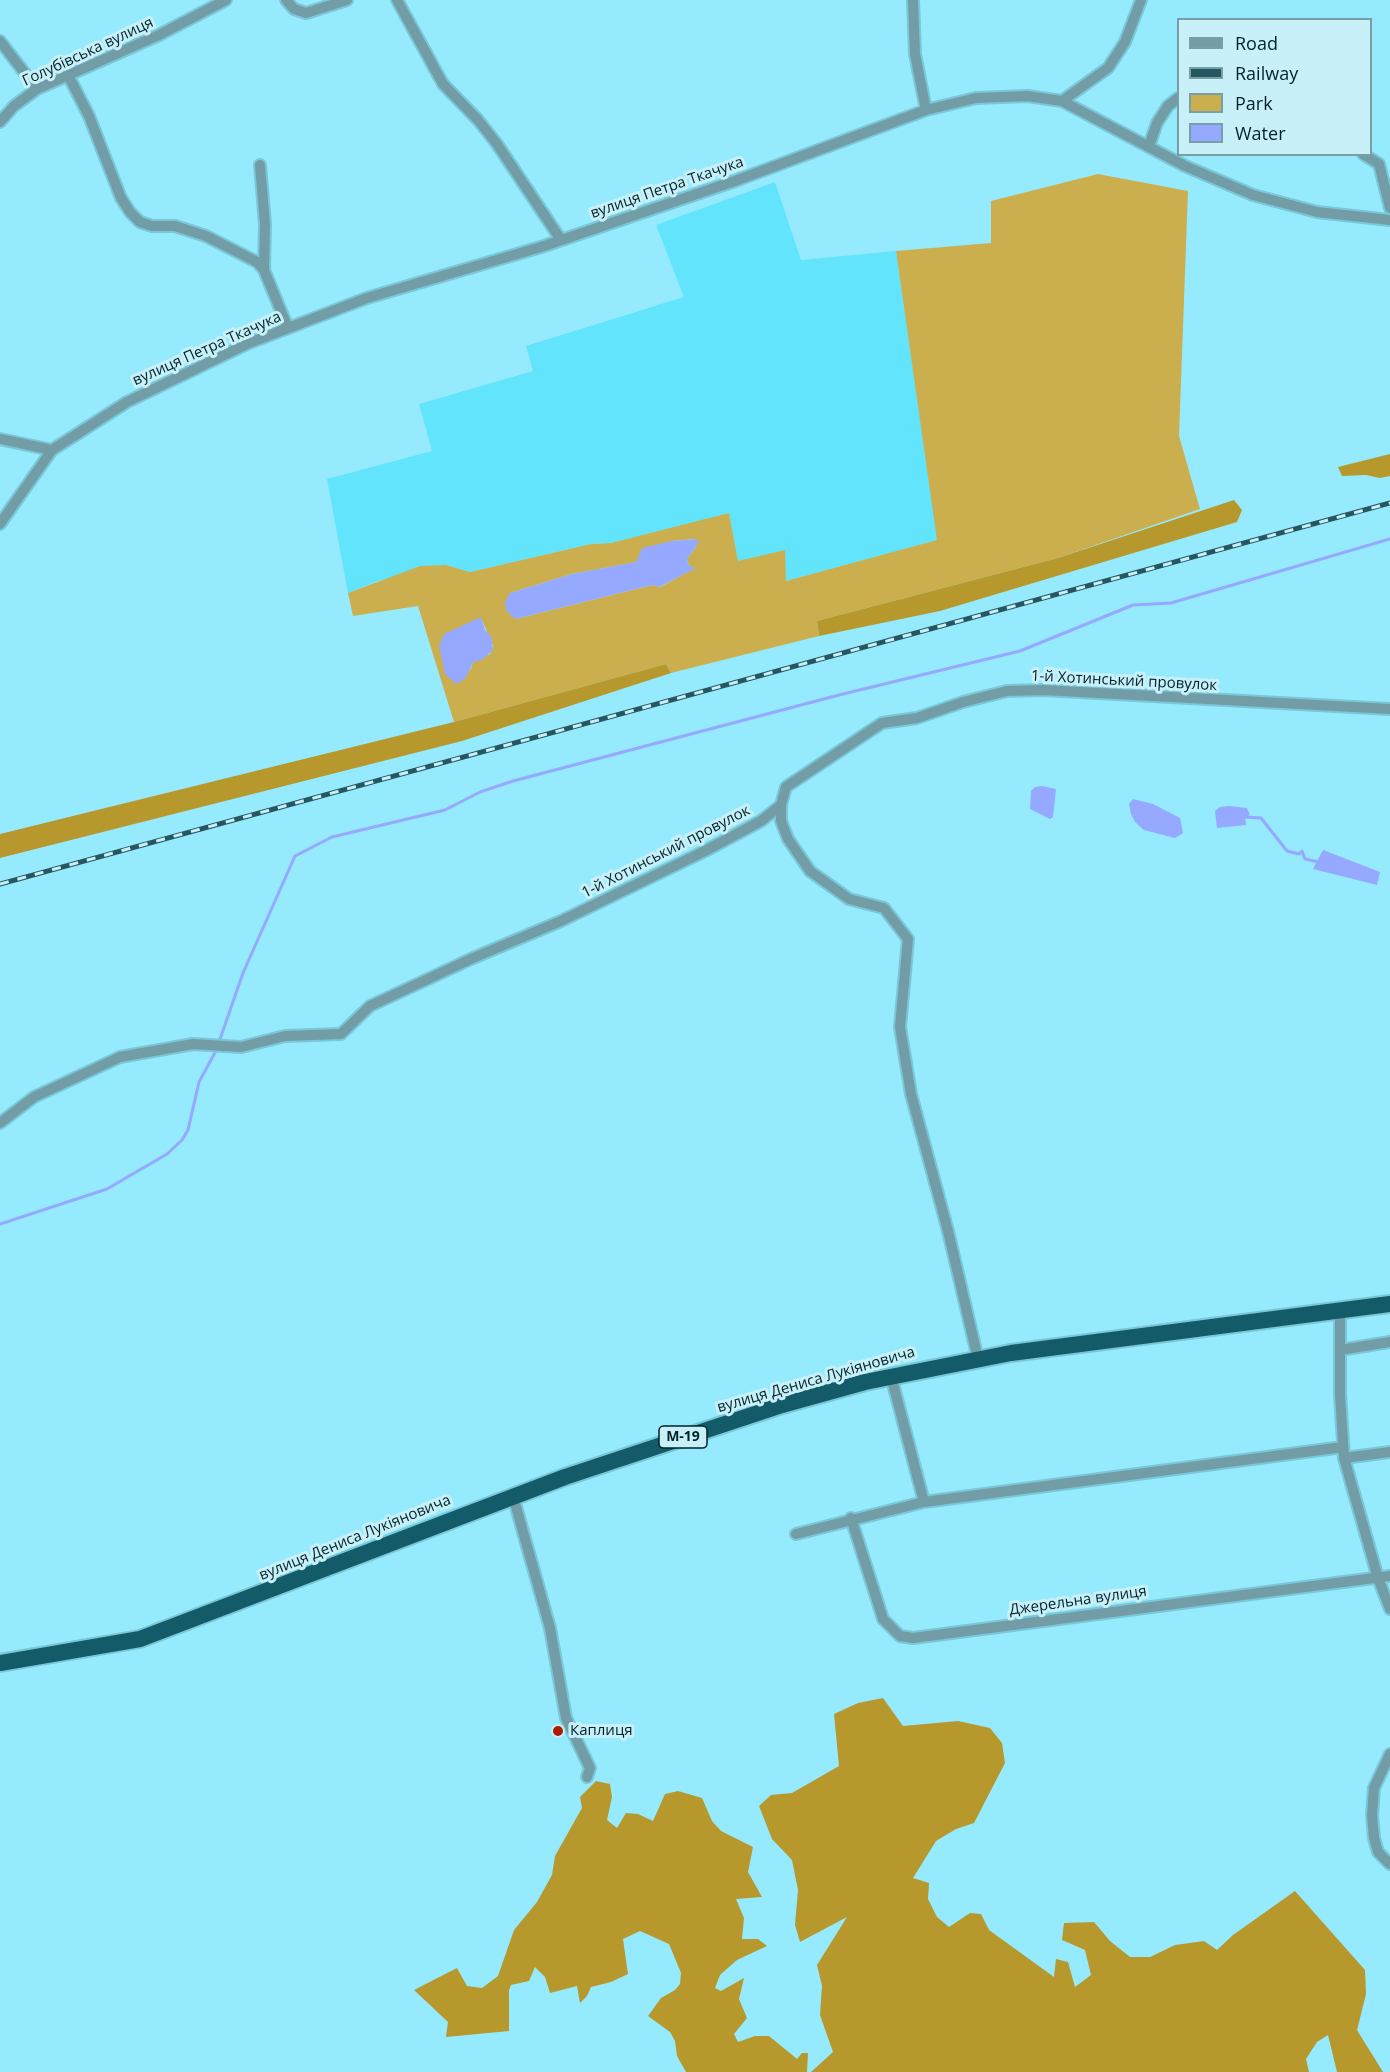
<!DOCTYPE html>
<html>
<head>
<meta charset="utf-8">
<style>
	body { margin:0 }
	#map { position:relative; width:1390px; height:2072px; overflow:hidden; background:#95ebfd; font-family:"Open Sans",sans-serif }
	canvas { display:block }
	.legend { position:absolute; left:1177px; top:18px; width:195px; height:138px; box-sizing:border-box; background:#c8f0f9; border:2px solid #789ea6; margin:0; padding:8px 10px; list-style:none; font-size:18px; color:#00232a }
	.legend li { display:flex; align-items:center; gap:12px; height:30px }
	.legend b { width:30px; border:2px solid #789ea6 }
</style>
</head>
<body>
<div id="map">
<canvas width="1390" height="2072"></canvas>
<ul class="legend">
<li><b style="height:8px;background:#729da7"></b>Road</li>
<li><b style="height:8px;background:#265660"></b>Railway</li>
<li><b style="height:16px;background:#cbaf4f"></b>Park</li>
<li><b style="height:16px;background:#94a9ff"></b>Water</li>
</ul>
</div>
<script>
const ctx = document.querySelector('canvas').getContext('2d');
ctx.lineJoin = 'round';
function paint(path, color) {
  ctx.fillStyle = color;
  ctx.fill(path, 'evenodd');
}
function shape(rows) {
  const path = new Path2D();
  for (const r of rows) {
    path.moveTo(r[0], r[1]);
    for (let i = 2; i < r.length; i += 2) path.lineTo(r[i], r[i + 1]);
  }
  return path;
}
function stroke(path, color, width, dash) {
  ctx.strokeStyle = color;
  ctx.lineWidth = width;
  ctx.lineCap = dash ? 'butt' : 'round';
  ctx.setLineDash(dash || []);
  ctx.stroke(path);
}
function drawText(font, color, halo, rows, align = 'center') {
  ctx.font = font + ' "Open Sans",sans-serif';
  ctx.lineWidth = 6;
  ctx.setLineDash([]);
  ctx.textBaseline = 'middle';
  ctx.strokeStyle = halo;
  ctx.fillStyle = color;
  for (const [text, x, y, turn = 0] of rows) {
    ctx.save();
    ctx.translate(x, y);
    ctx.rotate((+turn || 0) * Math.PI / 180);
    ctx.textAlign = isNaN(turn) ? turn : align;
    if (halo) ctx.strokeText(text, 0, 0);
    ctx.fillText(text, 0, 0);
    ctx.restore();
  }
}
const built = shape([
	[775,182,801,260,896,251,938,540,786,581,738,561,729,514,611,543,591,544,470,572,446,565,378,581,348,593,327,479,432,451,419,404,533,371,526,346,684,297,656,225]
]);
const green = shape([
	[1098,174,1188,191,1179,436,1200,509,1058,558,817,621,819,636,671,673,666,664,454,722,418,606,353,616,348,593,420,566,446,565,470,572,591,544,611,543,729,513,738,561,785,550,786,581,937,540,896,251,991,243,991,201],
	[695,539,697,545,687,559,689,566,695,568,660,587,652,585,515,619,510,593,572,574,637,562,672,541],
	[481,618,493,646,490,654,473,662,469,673]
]);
const forest = shape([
	[1390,454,1390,476,1380,478,1366,475,1342,476,1338,467],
	[1234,500,1242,510,1237,522,940,611,819,636,817,621,1058,558],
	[666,664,671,673,462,741,0,858,0,834,454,722],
	[883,1698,903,1726,958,1721,990,1728,1002,1743,1005,1763,974,1823,956,1829,936,1841,913,1878,929,1883,928,1899,937,1917,949,1927,970,1913,981,1914,989,1930,1054,1977,1056,1959,1068,1962,1075,1987,1091,1975,1085,1950,1062,1940,1064,1923,1094,1922,1110,1941,1130,1957,1150,1957,1175,1945,1204,1941,1217,1950,1233,1935,1295,1891,1365,1970,1366,1994,1357,2030,1383,2072,1337,2072,1328,2035,1317,2042,1306,2059,1309,2072,811,2072,833,2052,820,2015,822,1986,817,1965,847,1917,800,1942,795,1925,798,1890,792,1860,772,1839,759,1806,771,1795,792,1793,839,1766,834,1714,858,1703],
	[596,1781,610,1784,612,1797,607,1820,617,1828,626,1813,638,1814,653,1821,665,1794,678,1791,702,1798,712,1821,721,1831,753,1847,748,1872,762,1897,736,1899,744,1918,742,1939,758,1939,767,1946,737,1960,720,1975,715,1988,721,1991,744,1978,739,1999,747,2018,734,2034,738,2042,755,2036,769,2036,797,2059,802,2053,808,2053,807,2072,686,2072,677,2056,675,2041,670,2032,648,2016,661,1998,675,1990,680,1984,681,1973,669,1944,640,1931,623,1939,628,1974,611,1982,591,1987,587,1996,580,2003,577,1986,550,1993,545,1977,535,1967,529,1981,511,1985,509,1990,509,2031,446,2037,448,2022,414,1990,457,1968,467,1986,482,1988,498,1976,514,1930,537,1902,552,1875,555,1856,582,1808,580,1797]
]);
const water = shape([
	[696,539,699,542,697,545,687,559,689,566,696,568,659,587,652,585,515,619,506,610,505,602,510,593,572,574,636,562,642,548,672,541],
	[481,617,485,630,491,636,493,650,482,660,473,662,465,679,456,684,445,674,439,646,444,634],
	[1042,786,1056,789,1053,817,1050,819,1030,809,1031,791,1035,787],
	[1133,799,1153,804,1180,818,1183,833,1175,838,1144,830,1135,822,1131,814,1129,804],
	[1229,806,1247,808,1250,815,1245,817,1246,825,1217,828,1215,811,1220,807],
	[1323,850,1380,872,1377,885,1313,869]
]);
const stream = shape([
	[1244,817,1261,818,1287,851,1299,854,1302,851,1305,859,1319,862],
	[219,1042,243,973,295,856,332,837,445,810,480,792,513,781,839,695,1020,651,1133,605,1171,603,1390,539],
	[0,1224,107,1189,167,1154,182,1140,188,1130,199,1082,217,1049]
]);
const minor = shape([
	[286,0,294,9,306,13,347,0],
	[397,0,443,84,478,120,497,144,561,240],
	[913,0,915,54,926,110],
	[0,41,37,89],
	[68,75,89,116,121,198,130,212,140,222,152,226,175,226,206,236,257,262,264,270,288,328],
	[1062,101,1108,68,1125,42,1141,0],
	[0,122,14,106,37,89,159,35,226,0],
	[1149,146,1157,123,1168,106,1178,98],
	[1363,154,1379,164,1390,208],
	[260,165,265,224,264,270],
	[0,439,52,450],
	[0,524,52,450,127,402,249,343,367,298,541,247,735,181,926,110,976,98,1027,96,1062,101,1185,166,1253,195,1317,212,1390,220],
	[781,805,781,821,788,839,810,871,849,899,884,908,908,939,900,1027,911,1094,948,1231,978,1359],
	[0,1123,34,1097,120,1057,193,1044,241,1047,285,1036,341,1034,370,1006,473,958,561,921,705,851,761,821,781,805,786,787,882,723,917,718,963,702,1007,691,1043,690,1390,709],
	[1340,1310,1340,1394,1344,1458,1378,1578,1390,1609],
	[1340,1350,1390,1342],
	[891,1376,924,1502],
	[1344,1458,1390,1452],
	[513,1496,550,1628,566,1718,590,1768,587,1777],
	[851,1518,883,1619,900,1636,913,1638,1390,1576],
	[796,1534,924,1502,1343,1447],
	[1390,1754,1374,1788,1372,1815,1374,1838,1378,1852,1390,1864]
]);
const trunk = shape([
	[0,1663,140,1639,565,1477,782,1405,865,1382,1011,1353,1390,1304]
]);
const rail = shape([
	[0,884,1390,503]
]);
const markers = [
	[558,1731,6,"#ac1e00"]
];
const shields = [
	[683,1437,48]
];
const shieldNames = [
	["М-19",683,1437]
];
const streetNames = [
	["Голубівська вулиця",88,52,-25],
	["вулиця Петра Ткачука",667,188,-19],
	["вулиця Петра Ткачука",207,349,-24],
	["1-й Хотинський провулок",1124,681,3],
	["1-й Хотинський провулок",666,852,-27],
	["вулиця Дениса Лукіяновича",816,1380,-16],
	["вулиця Дениса Лукіяновича",355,1538,-22],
	["Джерельна вулиця",1078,1601,-8]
];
const poiNames = [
	["Каплиця",570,1731]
];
paint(built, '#62e4fd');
paint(green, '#cbaf4f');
paint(forest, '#b6982c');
paint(water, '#94a9ff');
stroke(stream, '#94a9ff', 3);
stroke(minor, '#7ac7d7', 14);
stroke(trunk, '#7ac7d7', 20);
stroke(minor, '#729da7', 10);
stroke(trunk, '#135b68', 16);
stroke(rail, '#265660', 5);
stroke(rail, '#c8f0f9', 3, [9]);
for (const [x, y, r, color] of markers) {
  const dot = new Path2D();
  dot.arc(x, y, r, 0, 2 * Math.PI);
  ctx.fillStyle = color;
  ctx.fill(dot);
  stroke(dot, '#c8f0f9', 2);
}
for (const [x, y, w] of shields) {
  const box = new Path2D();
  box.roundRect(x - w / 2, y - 11, w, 22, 4.5);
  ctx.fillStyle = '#c8f0f9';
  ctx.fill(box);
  stroke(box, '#00232a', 1.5);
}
drawText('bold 14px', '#00232a', null, shieldNames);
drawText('15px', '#00232a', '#c8f0f9', streetNames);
drawText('15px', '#00232a', '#c8f0f9', poiNames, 'left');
</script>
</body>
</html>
